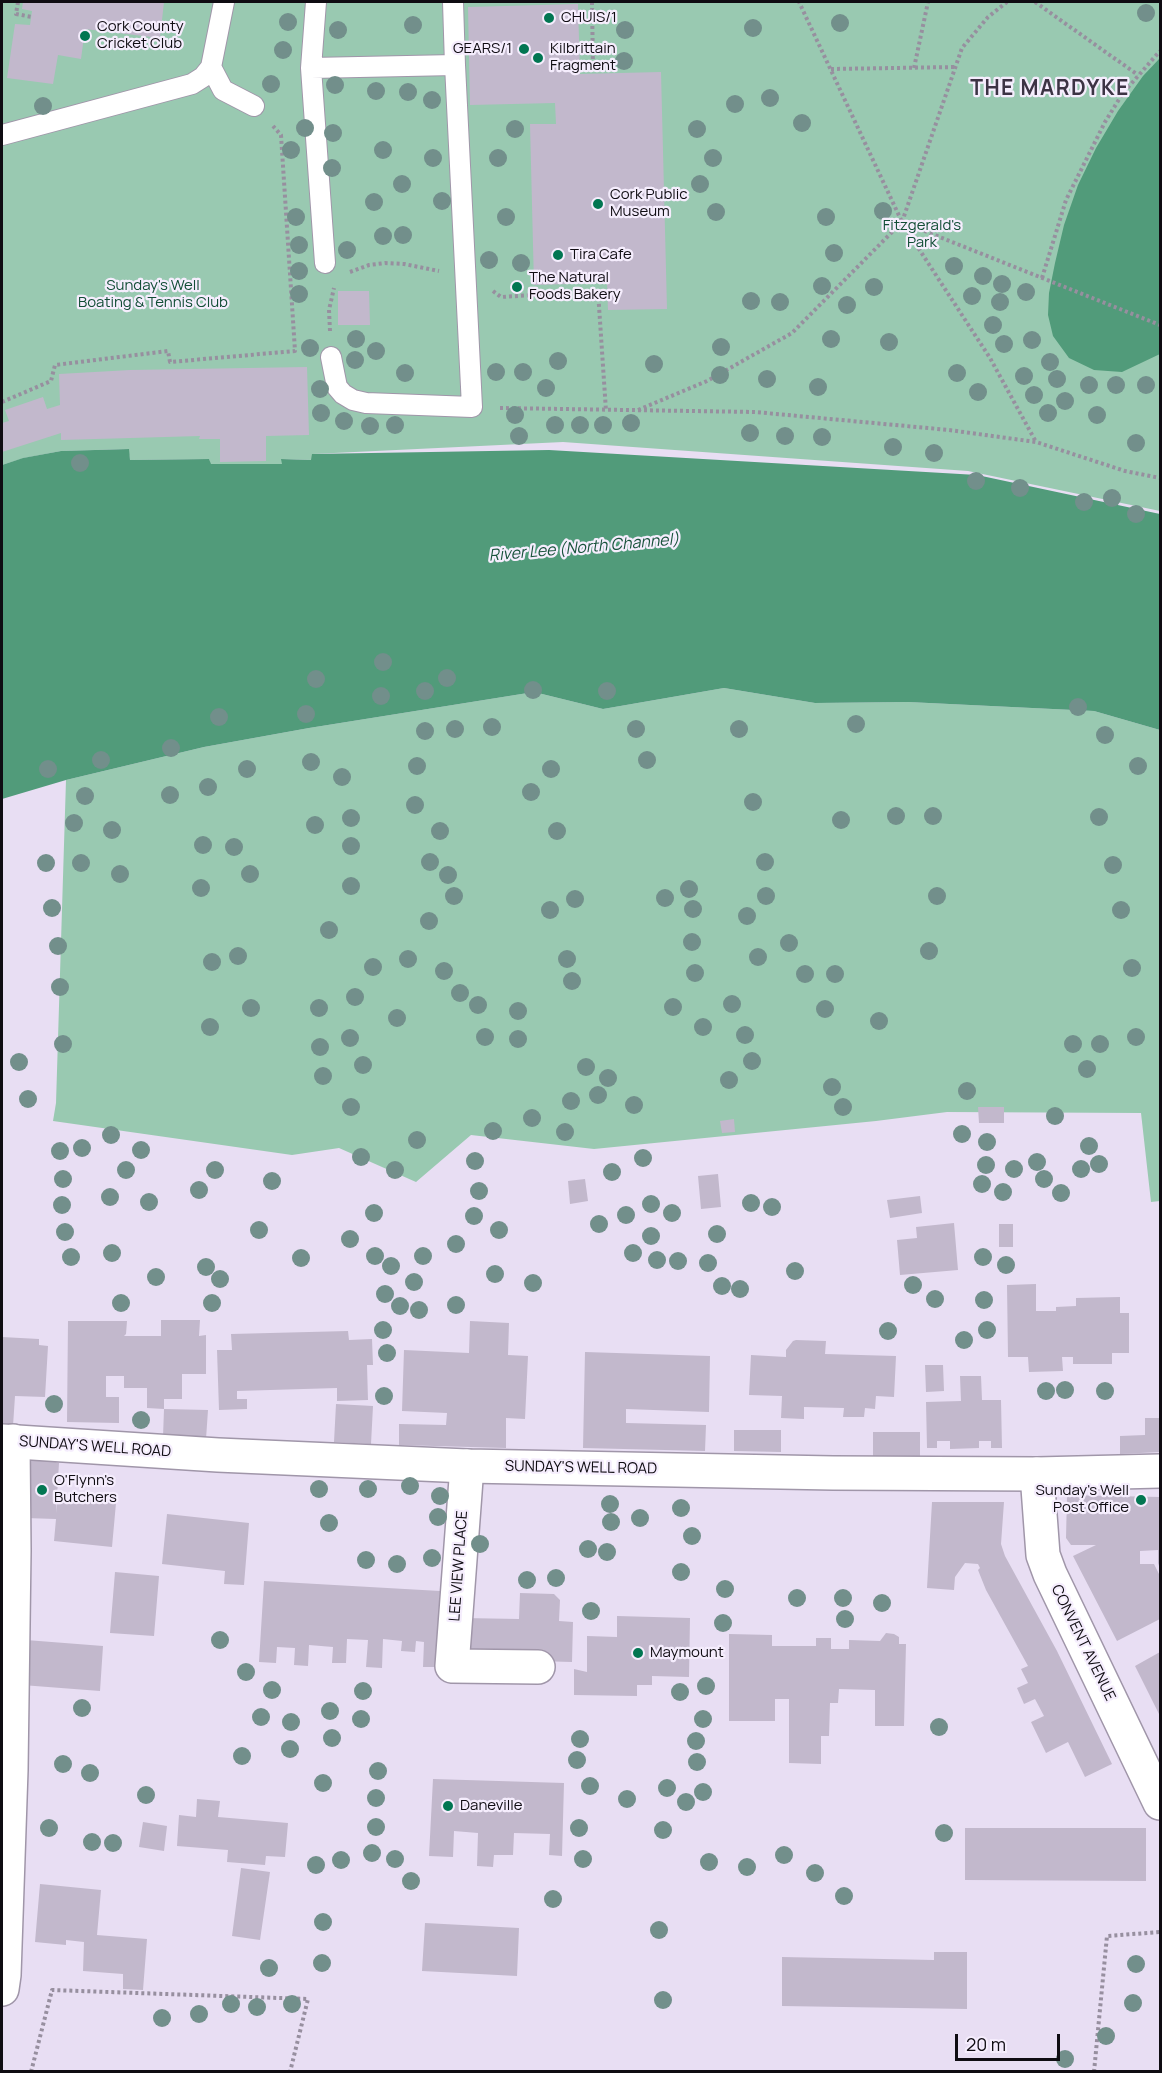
<!DOCTYPE html>
<html>
<head>
<meta charset="utf-8">
<style>
	body { margin:0 }
	#map { position:relative; width:1162px; height:2073px; overflow:hidden; background:#e8def3; font-family:Manrope,sans-serif }
	canvas { display:block }
	.frame { position:absolute; inset:0; border:3px solid #0f0c12; pointer-events:none }
	.scale { position:absolute; left:955px; top:2034px; width:105px; height:27px; box-sizing:border-box; border:3px solid #0f0c12; border-top:0; padding-left:8px; font-size:18px; line-height:21px; white-space:nowrap; color:#0f0c12; -webkit-text-stroke:4px #f5edfd; paint-order:stroke }
</style>
</head>
<body>
<div id="map">
<canvas width="1162" height="2073"></canvas>
<div class="frame"></div>
<div class="scale">20 m</div>
</div>
<script>
const ctx = document.querySelector('canvas').getContext('2d');
ctx.lineJoin = 'round';
function paint(path, color) {
  ctx.fillStyle = color;
  ctx.fill(path, 'evenodd');
}
function shape(rows) {
  const path = new Path2D();
  for (const r of rows) {
    path.moveTo(r[0], r[1]);
    for (let i = 2; i < r.length; i += 2) path.lineTo(r[i], r[i + 1]);
  }
  return path;
}
function stroke(path, color, width, dash) {
  ctx.strokeStyle = color;
  ctx.lineWidth = width;
  ctx.lineCap = dash ? 'butt' : 'round';
  ctx.setLineDash(dash || []);
  ctx.stroke(path);
}
function drawText(font, color, halo, rows, align = 'center') {
  ctx.font = font + ' Manrope,sans-serif';
  ctx.lineWidth = 4.5;
  ctx.setLineDash([]);
  ctx.textBaseline = 'middle';
  ctx.strokeStyle = halo;
  ctx.fillStyle = color;
  for (const [text, x, y, turn = 0] of rows) {
    ctx.save();
    ctx.translate(x, y);
    ctx.rotate((+turn || 0) * Math.PI / 180);
    ctx.textAlign = isNaN(turn) ? turn : align;
    if (halo) ctx.strokeText(text, 0, 0);
    ctx.fillText(text, 0, 0);
    ctx.restore();
  }
}
const green = shape([
	[2,2,1160,2,1160,511,968,471,563,442,313,454,312,460,282,459,282,464,210,464,209,459,130,460,128,449,61,451,24,458,2,465],
	[724,688,815,703,908,702,1094,711,1160,730,1160,1201,1151,1202,1141,1113,947,1112,876,1121,594,1149,471,1135,416,1182,339,1148,292,1155,53,1121,56,1103,66,780,204,747,309,728,534,692,603,709]
]);
const water = shape([
	[1160,58,1160,354,1122,372,1094,370,1069,358,1053,336,1048,315,1049,293,1055,263,1064,225,1078,185,1096,148,1118,111,1143,76],
	[129,449,130,460,209,459,211,464,282,464,281,459,311,460,312,454,549,450,977,475,1160,514,1160,730,1094,711,908,702,815,703,724,688,603,709,534,692,309,728,204,747,66,780,2,799,2,465,23,458,61,451]
]);
const building = shape([
	[23,2,164,2,160,38,85,29,81,59,58,55,53,84,7,78,15,24,30,25,32,11,22,9],
	[578,4,580,74,661,72,667,309,608,310,607,283,534,285,530,124,556,124,555,103,470,105,468,7],
	[338,291,369,291,370,325,338,325],
	[307,367,309,435,266,436,266,461,220,462,220,439,199,439,200,436,61,440,61,433,2,452,2,423,9,421,5,410,43,397,47,409,60,405,59,374,130,370],
	[978,1107,1004,1107,1004,1123,979,1123],
	[734,1119,735,1132,722,1133,720,1121],
	[718,1174,721,1207,701,1209,698,1176],
	[585,1179,588,1201,570,1204,568,1181],
	[920,1196,922,1213,890,1218,887,1200],
	[954,1223,958,1270,900,1275,897,1240,917,1238,916,1227],
	[999,1224,1013,1224,1013,1247,999,1247],
	[1036,1284,1036,1311,1056,1311,1056,1307,1076,1306,1076,1298,1120,1297,1120,1313,1129,1313,1129,1353,1112,1353,1112,1364,1073,1364,1073,1357,1062,1357,1063,1371,1029,1372,1028,1357,1008,1357,1007,1285],
	[161,1320,200,1320,199,1336,206,1335,206,1374,182,1374,182,1399,164,1399,164,1409,147,1408,147,1388,124,1388,124,1376,106,1376,106,1397,119,1397,119,1423,67,1422,68,1321,127,1321,126,1334,124,1336,161,1336],
	[470,1321,509,1323,508,1355,528,1356,525,1419,506,1418,506,1448,399,1445,399,1424,446,1425,447,1413,402,1411,404,1350,469,1353],
	[348,1331,349,1340,372,1339,373,1365,367,1365,368,1400,337,1401,337,1388,237,1391,237,1399,247,1399,247,1409,219,1410,217,1350,232,1350,231,1334],
	[2,1337,39,1339,39,1345,48,1346,45,1397,15,1396,13,1426,2,1425],
	[796,1340,826,1341,825,1354,896,1356,894,1397,876,1396,875,1409,865,1408,864,1417,843,1417,844,1408,804,1407,804,1419,781,1418,782,1396,749,1395,751,1355,786,1357,786,1350,793,1341],
	[585,1352,710,1356,709,1412,626,1409,626,1423,706,1425,705,1451,583,1448],
	[925,1365,943,1365,944,1391,926,1392],
	[960,1376,981,1376,982,1400,1001,1400,1002,1448,991,1448,991,1441,979,1441,979,1448,950,1449,950,1441,937,1441,937,1448,927,1448,926,1402,961,1401],
	[336,1404,373,1406,371,1444,334,1442],
	[164,1409,208,1410,206,1439,163,1437],
	[1145,1418,1160,1418,1160,1452,1120,1454,1120,1436,1145,1435],
	[734,1430,781,1430,781,1452,734,1451],
	[873,1432,920,1432,920,1456,873,1456],
	[28,1454,59,1463,56,1513,58,1497,116,1503,112,1547,54,1541,56,1519,25,1518],
	[1067,1495,1160,1497,1160,1569,1158,1563,1158,1550,1140,1551,1140,1564,1154,1564,1160,1576,1160,1619,1117,1641,1073,1556,1096,1545,1071,1545,1066,1538],
	[932,1502,1004,1502,1001,1544,1005,1556,1057,1651,1112,1764,1085,1777,1068,1742,1046,1753,1031,1722,1044,1716,1035,1699,1024,1704,1017,1688,1028,1683,1021,1669,1028,1666,986,1590,978,1570,980,1568,978,1564,965,1563,955,1577,954,1590,927,1588],
	[167,1514,249,1523,244,1585,224,1584,225,1571,162,1564],
	[115,1572,159,1576,154,1636,110,1633],
	[264,1581,440,1591,436,1667,423,1667,424,1642,416,1641,415,1652,401,1651,402,1641,383,1639,382,1668,366,1667,368,1640,347,1639,346,1663,332,1663,333,1647,309,1645,308,1666,294,1665,295,1648,277,1647,276,1663,259,1662],
	[520,1593,554,1594,560,1600,559,1621,573,1622,572,1662,463,1659,463,1618,519,1619],
	[617,1616,690,1618,689,1677,652,1676,652,1685,637,1685,637,1696,574,1695,574,1669,587,1672,587,1636,617,1637],
	[886,1633,894,1634,899,1637,899,1644,906,1644,904,1726,875,1726,875,1690,839,1689,838,1703,830,1703,829,1736,821,1736,821,1764,789,1763,789,1699,775,1699,775,1721,729,1721,729,1634,772,1635,772,1646,816,1646,816,1638,831,1638,831,1649,849,1649,849,1640,880,1641],
	[26,1640,103,1646,100,1691,22,1685],
	[1160,1652,1160,1716,1135,1666],
	[433,1779,564,1783,562,1856,549,1855,550,1834,514,1833,513,1855,494,1855,493,1867,477,1866,478,1833,454,1831,453,1857,429,1856],
	[197,1799,220,1801,218,1817,288,1823,285,1857,266,1856,265,1865,227,1862,228,1850,177,1846,179,1815,196,1817],
	[143,1822,167,1826,164,1851,139,1847],
	[965,1828,1146,1828,1146,1881,965,1880],
	[241,1868,270,1872,260,1940,232,1936],
	[40,1884,101,1890,97,1935,147,1939,143,1990,123,1989,123,1974,83,1971,84,1942,66,1940,66,1945,35,1942],
	[425,1923,519,1928,517,1976,422,1971],
	[934,1952,967,1952,967,2009,782,2006,782,1957,934,1960]
]);
const path = shape([
	[18,2,16,14,32,17],
	[592,2,593,68],
	[1035,2,1138,75],
	[914,68,928,2],
	[831,69,956,67],
	[902,222,1160,325],
	[902,222,962,48,988,17,1007,2],
	[902,223,990,358,1036,442],
	[350,272,369,265,385,263,404,264,439,271],
	[1042,278,1066,200,1105,122,1123,93,1160,51],
	[493,291,501,297,598,291,606,411],
	[330,331,329,310,334,288],
	[2,402,51,381,55,365,168,351,170,362,295,351,281,135,273,126],
	[500,408,755,412,949,430,1036,442,1125,471,1160,478],
	[638,410,707,381,792,333,902,222,799,2],
	[31,2072,52,1990,308,1999,290,2072],
	[1094,2072,1107,1936,1160,1932]
]);
const lane = shape([
	[211,67,224,2],
	[311,68,316,2],
	[2,135,192,84,203,77,211,67,223,90,254,106],
	[325,263,311,68,455,65],
	[331,357,337,387,343,394,353,400,366,403,472,407,455,65,453,2]
]);
const street = shape([
	[467,1466,452,1666,538,1667],
	[1037,1474,1043,1555,1050,1574,1160,1803],
	[2,1989,4,1975,11,1770,14,1551,13,1441]
]);
const secondary = shape([
	[2,1441,218,1455,467,1466,833,1473,1037,1474,1160,1471]
]);
const trees = [
	[1146,13],
	[288,22],
	[840,23],
	[413,25],
	[753,28],
	[338,30],
	[625,30],
	[283,50],
	[624,61],
	[271,84],
	[335,85],
	[376,91],
	[408,92],
	[770,98],
	[432,100],
	[735,104],
	[43,106],
	[802,123],
	[305,128],
	[515,129],
	[697,129],
	[333,133],
	[291,150],
	[383,150],
	[433,158],
	[498,158],
	[713,158],
	[332,168],
	[402,184],
	[700,184],
	[442,201],
	[374,202],
	[883,211],
	[716,212],
	[296,217],
	[506,217],
	[826,217],
	[403,235],
	[383,236],
	[299,245],
	[347,250],
	[834,253],
	[489,260],
	[521,263],
	[954,266],
	[299,271],
	[983,276],
	[1002,284],
	[822,286],
	[874,287],
	[1026,292],
	[299,294],
	[972,296],
	[751,301],
	[780,302],
	[1000,302],
	[847,305],
	[993,325],
	[356,339],
	[831,339],
	[1032,340],
	[889,342],
	[1004,344],
	[721,347],
	[310,348],
	[376,351],
	[355,360],
	[558,361],
	[1050,362],
	[654,364],
	[496,372],
	[523,372],
	[405,373],
	[957,373],
	[720,375],
	[1024,376],
	[767,379],
	[1057,379],
	[1089,385],
	[1116,385],
	[1146,385],
	[818,387],
	[546,388],
	[320,389],
	[978,392],
	[1034,395],
	[1065,401],
	[321,413],
	[1048,413],
	[515,415],
	[1097,415],
	[344,421],
	[631,423],
	[395,425],
	[555,425],
	[580,425],
	[603,425],
	[370,426],
	[750,433],
	[519,436],
	[785,436],
	[822,437],
	[1136,443],
	[893,447],
	[934,453],
	[80,463],
	[976,481],
	[1020,488],
	[1112,498],
	[1084,502],
	[1136,514],
	[383,662],
	[447,678],
	[316,679],
	[533,690],
	[425,691],
	[607,691],
	[381,696],
	[1078,707],
	[306,714],
	[219,717],
	[856,724],
	[492,727],
	[455,729],
	[636,729],
	[739,729],
	[425,731],
	[1105,735],
	[171,748],
	[101,760],
	[647,760],
	[311,762],
	[417,766],
	[1138,766],
	[48,769],
	[247,769],
	[551,769],
	[342,777],
	[208,787],
	[531,792],
	[170,795],
	[85,796],
	[753,802],
	[415,805],
	[896,816],
	[933,816],
	[1099,817],
	[351,818],
	[841,820],
	[74,823],
	[315,825],
	[112,830],
	[440,831],
	[557,831],
	[203,845],
	[351,846],
	[234,847],
	[430,862],
	[765,862],
	[46,863],
	[81,863],
	[1113,865],
	[120,874],
	[250,874],
	[448,875],
	[351,886],
	[201,888],
	[689,889],
	[454,896],
	[766,896],
	[937,896],
	[665,898],
	[575,899],
	[52,908],
	[693,909],
	[550,910],
	[1121,910],
	[747,916],
	[429,921],
	[329,930],
	[692,942],
	[789,943],
	[58,946],
	[929,951],
	[238,956],
	[758,957],
	[408,959],
	[567,959],
	[212,962],
	[373,967],
	[1132,968],
	[444,971],
	[695,973],
	[805,974],
	[835,974],
	[572,981],
	[60,987],
	[460,993],
	[355,997],
	[732,1004],
	[478,1005],
	[673,1007],
	[251,1008],
	[319,1008],
	[825,1009],
	[518,1011],
	[397,1018],
	[879,1021],
	[210,1027],
	[703,1027],
	[745,1035],
	[485,1037],
	[1136,1037],
	[350,1038],
	[518,1039],
	[63,1044],
	[1073,1044],
	[1100,1044],
	[320,1047],
	[752,1061],
	[19,1062],
	[363,1065],
	[586,1067],
	[1087,1069],
	[323,1076],
	[608,1078],
	[729,1080],
	[832,1087],
	[967,1091],
	[598,1095],
	[28,1099],
	[571,1101],
	[634,1105],
	[351,1107],
	[843,1107],
	[1055,1116],
	[532,1118],
	[493,1131],
	[565,1132],
	[962,1134],
	[111,1135],
	[417,1140],
	[987,1142],
	[1089,1146],
	[82,1148],
	[141,1150],
	[60,1151],
	[361,1157],
	[643,1158],
	[475,1161],
	[1037,1162],
	[1099,1164],
	[986,1165],
	[1014,1169],
	[1081,1169],
	[126,1170],
	[215,1170],
	[395,1170],
	[612,1172],
	[63,1179],
	[1044,1179],
	[272,1181],
	[982,1184],
	[199,1190],
	[479,1191],
	[1003,1192],
	[1061,1193],
	[110,1197],
	[149,1202],
	[751,1203],
	[651,1204],
	[62,1205],
	[772,1207],
	[374,1213],
	[672,1213],
	[626,1215],
	[474,1216],
	[599,1224],
	[259,1230],
	[499,1230],
	[65,1232],
	[717,1234],
	[651,1236],
	[350,1239],
	[456,1244],
	[112,1253],
	[633,1253],
	[375,1256],
	[423,1256],
	[71,1257],
	[983,1257],
	[301,1258],
	[657,1260],
	[678,1261],
	[708,1263],
	[1006,1265],
	[391,1266],
	[206,1267],
	[795,1271],
	[495,1274],
	[156,1277],
	[220,1279],
	[414,1282],
	[533,1283],
	[913,1285],
	[722,1286],
	[740,1289],
	[385,1294],
	[935,1299],
	[984,1300],
	[121,1303],
	[212,1303],
	[456,1305],
	[400,1306],
	[419,1310],
	[383,1330],
	[987,1330],
	[888,1331],
	[964,1340],
	[387,1353],
	[1065,1390],
	[1046,1391],
	[1105,1391],
	[384,1396],
	[54,1404],
	[141,1420],
	[410,1486],
	[319,1489],
	[368,1489],
	[440,1496],
	[610,1504],
	[681,1508],
	[438,1517],
	[640,1518],
	[611,1522],
	[329,1523],
	[692,1536],
	[480,1544],
	[588,1549],
	[607,1552],
	[432,1558],
	[366,1560],
	[397,1564],
	[681,1572],
	[556,1578],
	[527,1580],
	[725,1589],
	[797,1598],
	[843,1598],
	[882,1603],
	[591,1611],
	[845,1619],
	[723,1623],
	[220,1640],
	[246,1672],
	[706,1686],
	[272,1690],
	[363,1691],
	[680,1692],
	[82,1708],
	[330,1711],
	[261,1717],
	[361,1719],
	[703,1719],
	[291,1722],
	[939,1727],
	[332,1738],
	[580,1739],
	[696,1741],
	[290,1749],
	[242,1756],
	[577,1760],
	[697,1762],
	[63,1764],
	[378,1771],
	[90,1773],
	[323,1783],
	[590,1786],
	[667,1788],
	[703,1792],
	[146,1795],
	[376,1798],
	[627,1799],
	[686,1802],
	[376,1827],
	[49,1828],
	[579,1828],
	[663,1830],
	[944,1833],
	[92,1842],
	[113,1843],
	[372,1853],
	[784,1855],
	[395,1859],
	[583,1859],
	[341,1860],
	[709,1862],
	[316,1865],
	[747,1867],
	[815,1873],
	[411,1881],
	[844,1896],
	[553,1899],
	[323,1922],
	[659,1930],
	[322,1963],
	[1136,1964],
	[269,1968],
	[663,2000],
	[1133,2003],
	[231,2004],
	[292,2004],
	[257,2007],
	[199,2014],
	[162,2018],
	[1106,2036],
	[1065,2059]
];
const markers = [
	[549,18,6,"#027652"],
	[85,36,6,"#027652"],
	[524,49,6,"#027652"],
	[538,58,6,"#027652"],
	[598,204,6,"#027652"],
	[558,255,6,"#027652"],
	[517,287,6,"#027652"],
	[42,1490,6,"#027652"],
	[1141,1500,6,"#027652"],
	[638,1653,6,"#027652"],
	[448,1806,6,"#027652"]
];
const poiNames = [
	["CHUIS/1",561,18],
	["Cork County",97,27],
	["Cricket Club",97,44],
	["GEARS/1",512,49,"right"],
	["Kilbrittain",550,49],
	["Fragment",550,66],
	["Cork Public",610,195],
	["Museum",610,212],
	["Tira Cafe",570,255],
	["The Natural",529,278],
	["Foods Bakery",529,295],
	["O'Flynn's",54,1481],
	["Butchers",54,1498],
	["Sunday's Well",1129,1491,"right"],
	["Post Office",1129,1508,"right"],
	["Maymount",650,1653],
	["Daneville",460,1806]
];
const parkNames = [
	["Fitzgerald's",922,226],
	["Park",922,243],
	["Sunday's Well",153,286],
	["Boating & Tennis Club",153,303]
];
const streetNames = [
	["SUNDAY'S WELL ROAD",95,1447,4],
	["SUNDAY'S WELL ROAD",581,1468,1],
	["LEE VIEW PLACE",459,1566,-86],
	["CONVENT AVENUE",1083,1643,64]
];
const waterNames = [
	["River Lee (North Channel)",584,548,-5]
];
const districtNames = [
	["THE MARDYKE",1050,89]
];
paint(green, '#99c9b1');
paint(water, '#519b7a');
paint(building, '#c2b8cc');
stroke(lane, '#a096a9', 22);
stroke(street, '#a096a9', 36);
stroke(secondary, '#a096a9', 36);
stroke(path, '#978f9f', 4, [3, 3]);
stroke(lane, '#fff', 20);
stroke(street, '#fff', 33);
stroke(secondary, '#fff', 33);
ctx.fillStyle = '#728f8b';
for (const [x, y] of trees) {
  ctx.beginPath();
  ctx.arc(x, y, 9, 0, 2 * Math.PI);
  ctx.fill();
}
for (const [x, y, r, color] of markers) {
  const dot = new Path2D();
  dot.arc(x, y, r, 0, 2 * Math.PI);
  ctx.fillStyle = color;
  ctx.fill(dot);
  stroke(dot, '#f5edfd', 2);
}
drawText('15px', '#0f0c12', '#f5edfd', poiNames, 'left');
drawText('15px', '#124e36', '#f5edfd', parkNames);
drawText('15px', '#0f0c12', '#f5edfd', streetNames);
drawText('italic 16px', '#19533c', '#f5edfd', waterNames);
ctx.letterSpacing = '1.5px';
drawText('bold 21px', '#3c3344', '#f5edfd', districtNames);
ctx.letterSpacing = '0px';
</script>
</body>
</html>
